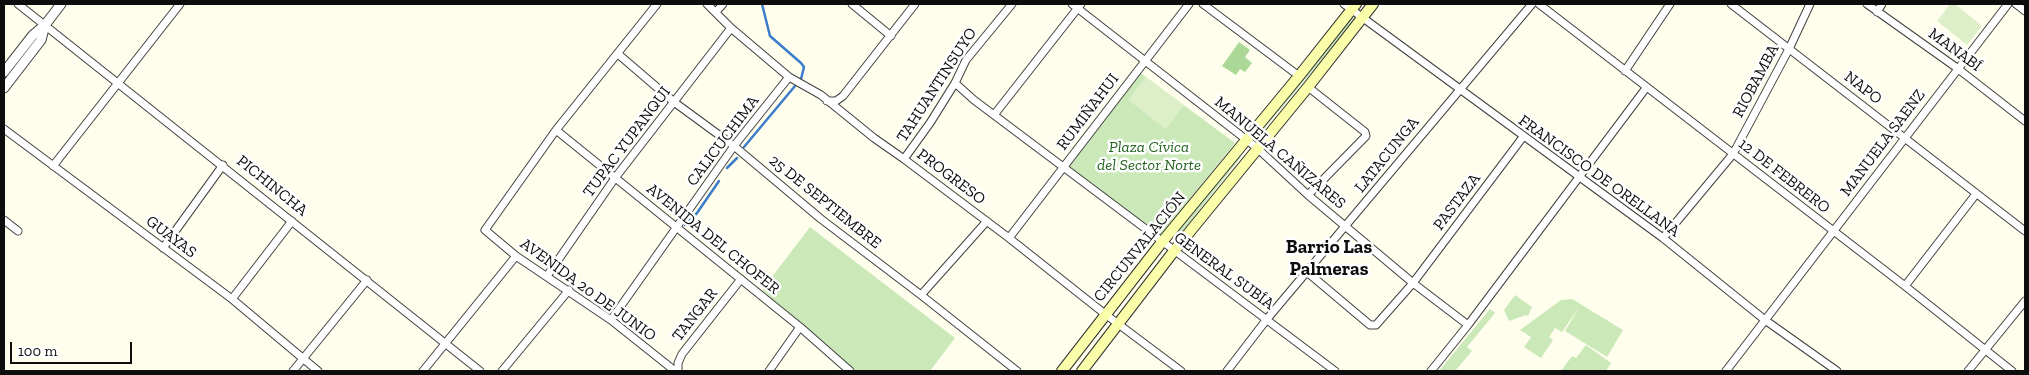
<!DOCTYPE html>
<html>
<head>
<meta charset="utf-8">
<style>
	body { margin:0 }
	#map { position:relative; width:2029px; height:375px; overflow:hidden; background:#fffeed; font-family:"Zilla Slab",serif }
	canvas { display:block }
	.frame { position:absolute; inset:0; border:5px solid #0d0d0d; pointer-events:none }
	.scale { position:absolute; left:10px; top:342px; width:122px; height:22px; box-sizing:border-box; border:2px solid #0d0d0d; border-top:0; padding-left:6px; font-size:15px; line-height:18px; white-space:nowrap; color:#0d0d0d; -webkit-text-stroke:4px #fff; paint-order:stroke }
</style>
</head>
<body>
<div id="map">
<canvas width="2029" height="375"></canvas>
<div class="frame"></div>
<div class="scale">100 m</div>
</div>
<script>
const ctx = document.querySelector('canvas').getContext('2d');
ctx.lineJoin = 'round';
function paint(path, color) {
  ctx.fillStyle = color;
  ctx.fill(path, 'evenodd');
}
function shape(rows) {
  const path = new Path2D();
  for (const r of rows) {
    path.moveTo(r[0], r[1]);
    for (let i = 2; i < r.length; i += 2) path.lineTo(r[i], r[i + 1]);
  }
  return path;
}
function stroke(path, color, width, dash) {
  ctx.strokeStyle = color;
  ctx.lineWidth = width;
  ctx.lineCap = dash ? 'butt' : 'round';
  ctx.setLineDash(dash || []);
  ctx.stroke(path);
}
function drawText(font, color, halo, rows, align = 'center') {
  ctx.font = font + ' "Zilla Slab",serif';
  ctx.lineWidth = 5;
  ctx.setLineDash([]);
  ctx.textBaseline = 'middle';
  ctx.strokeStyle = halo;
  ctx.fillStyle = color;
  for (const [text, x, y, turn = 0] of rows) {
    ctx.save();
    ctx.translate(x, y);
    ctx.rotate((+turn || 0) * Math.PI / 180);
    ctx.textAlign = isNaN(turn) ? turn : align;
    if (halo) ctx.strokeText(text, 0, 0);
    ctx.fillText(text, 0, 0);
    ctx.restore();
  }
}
const green = shape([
	[1348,15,1356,19,1258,136,1253,132],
	[1139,72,1235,143,1159,237,1066,168],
	[1236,153,1241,157,1178,237,1174,239,1169,235],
	[810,227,955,338,930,371,852,371,848,364,762,290],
	[1515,295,1532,307,1528,316,1526,315,1509,321,1504,310],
	[1572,299,1623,330,1607,357,1565,331,1580,306,1562,332,1555,328,1549,337,1553,340,1541,358,1524,347,1531,337,1520,330,1561,300],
	[1490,309,1495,313,1467,347,1472,351,1455,371,1439,371],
	[1586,345,1611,363,1606,371,1561,371,1572,356,1576,358]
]);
const forest = shape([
	[1239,42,1250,50,1245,57,1252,63,1245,72,1240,69,1236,75,1222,66]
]);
const pitch = shape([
	[1950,4,1955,4,1982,26,1967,45,1937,21],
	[1146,77,1184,105,1166,129,1128,100]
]);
const stream = shape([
	[762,4,770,36,801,63,804,67,801,79],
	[744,147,795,86],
	[727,168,737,158],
	[685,225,697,213,719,181]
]);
const minor = shape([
	[18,4,480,371],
	[657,4,556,130,485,230,516,256,611,320,675,371],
	[707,4,731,28,789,77,821,95,874,138,904,159,1009,238,1105,314,1181,371],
	[852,4,891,36],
	[1072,4,1257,148,1308,195,1413,283,1468,325],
	[1203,4,1299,76],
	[1344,4,1663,238,1765,320,1837,371],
	[1539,4,1905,286,2012,371],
	[1731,4,2025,231],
	[1867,4,1957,68,2025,121],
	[2016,4,2025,11],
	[716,12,723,4],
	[1877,12,1882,4],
	[618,54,674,102,734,146,821,219,921,295,1017,371],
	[1625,71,1670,4],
	[955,83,974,100,1335,371],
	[1308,87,1365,132,1366,136,1308,195],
	[827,101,836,101,843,96,915,4],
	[994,115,1081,4],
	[4,129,232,299,318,371],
	[556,130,800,327,850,371],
	[904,159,930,123,955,83,966,60,1012,4],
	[53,166,180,4],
	[4,220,18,231],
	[1009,238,1189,4],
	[1663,238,1733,154,1789,49,1810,4],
	[163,248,223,165],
	[1307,272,1370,325,1376,325,1413,283,1523,137],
	[547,276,615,178,731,28],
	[1905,286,1976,194],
	[921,295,987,221],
	[232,299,292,221],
	[611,320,734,146,789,77],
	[293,371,367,280],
	[423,371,516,256],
	[502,371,569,290],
	[678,371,678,363,682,354,741,279],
	[769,371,800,327],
	[1227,371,1267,319,1532,4],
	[1431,371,1468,325,1646,88],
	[1726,371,2008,4],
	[1968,371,2025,301]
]);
const tertiary = shape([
	[4,72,33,35,45,25,61,4],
	[4,88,41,40,45,25]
]);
const secondary = shape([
	[1062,371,1162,242,1299,76,1356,4],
	[1082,371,1174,251,1308,87,1373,4]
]);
const streetNames = [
	["MANABÍ",1955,50,36],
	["RIOBAMBA",1756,81,-62],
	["TAHUANTINSUYO",937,85,-57],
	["NAPO",1863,88,38],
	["RUMIÑAHUI",1088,112,-53],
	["CALICUCHIMA",723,141,-53],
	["TUPAC YUPANQUI",627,142,-53],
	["MANUELA SAENZ",1883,143,-53],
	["MANUELA CAÑIZARES",1280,153,40],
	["LATACUNGA",1387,155,-51],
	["FRANCISCO DE ORELLANA",1599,176,36],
	["12 DE FEBRERO",1784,176,38],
	["PROGRESO",951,177,37],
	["PICHINCHA",272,186,39],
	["25 DE SEPTIEMBRE",825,202,39],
	["PASTAZA",1457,202,-53],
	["GUAYAS",171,237,37],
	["AVENIDA DEL CHOFER",713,239,39],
	["CIRCUNVALACIÓN",1140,247,-51],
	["GENERAL SUBÍA",1224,271,36],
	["AVENIDA 20 DE JUNIO",588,290,36],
	["TANGAR",695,315,-52]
];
const parkNames = [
	["Plaza Cívica",1149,147],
	["del Sector Norte",1149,165]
];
const quarterNames = [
	["Barrio Las",1329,248],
	["Palmeras",1329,270]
];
paint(green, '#cae8b8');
paint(forest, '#abd897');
paint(pitch, '#ddefc9');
stroke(stream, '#3b7dca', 2.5);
stroke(minor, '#404040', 9);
stroke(tertiary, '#404040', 11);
stroke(secondary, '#2f2f2f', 12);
stroke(minor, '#fff', 7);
stroke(tertiary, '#fff', 9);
stroke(secondary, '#fafda9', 10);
drawText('16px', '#0d0d0d', '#fff', streetNames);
drawText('italic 16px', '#23631f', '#fff', parkNames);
drawText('bold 19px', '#0d0d0d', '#fff', quarterNames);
</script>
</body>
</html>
